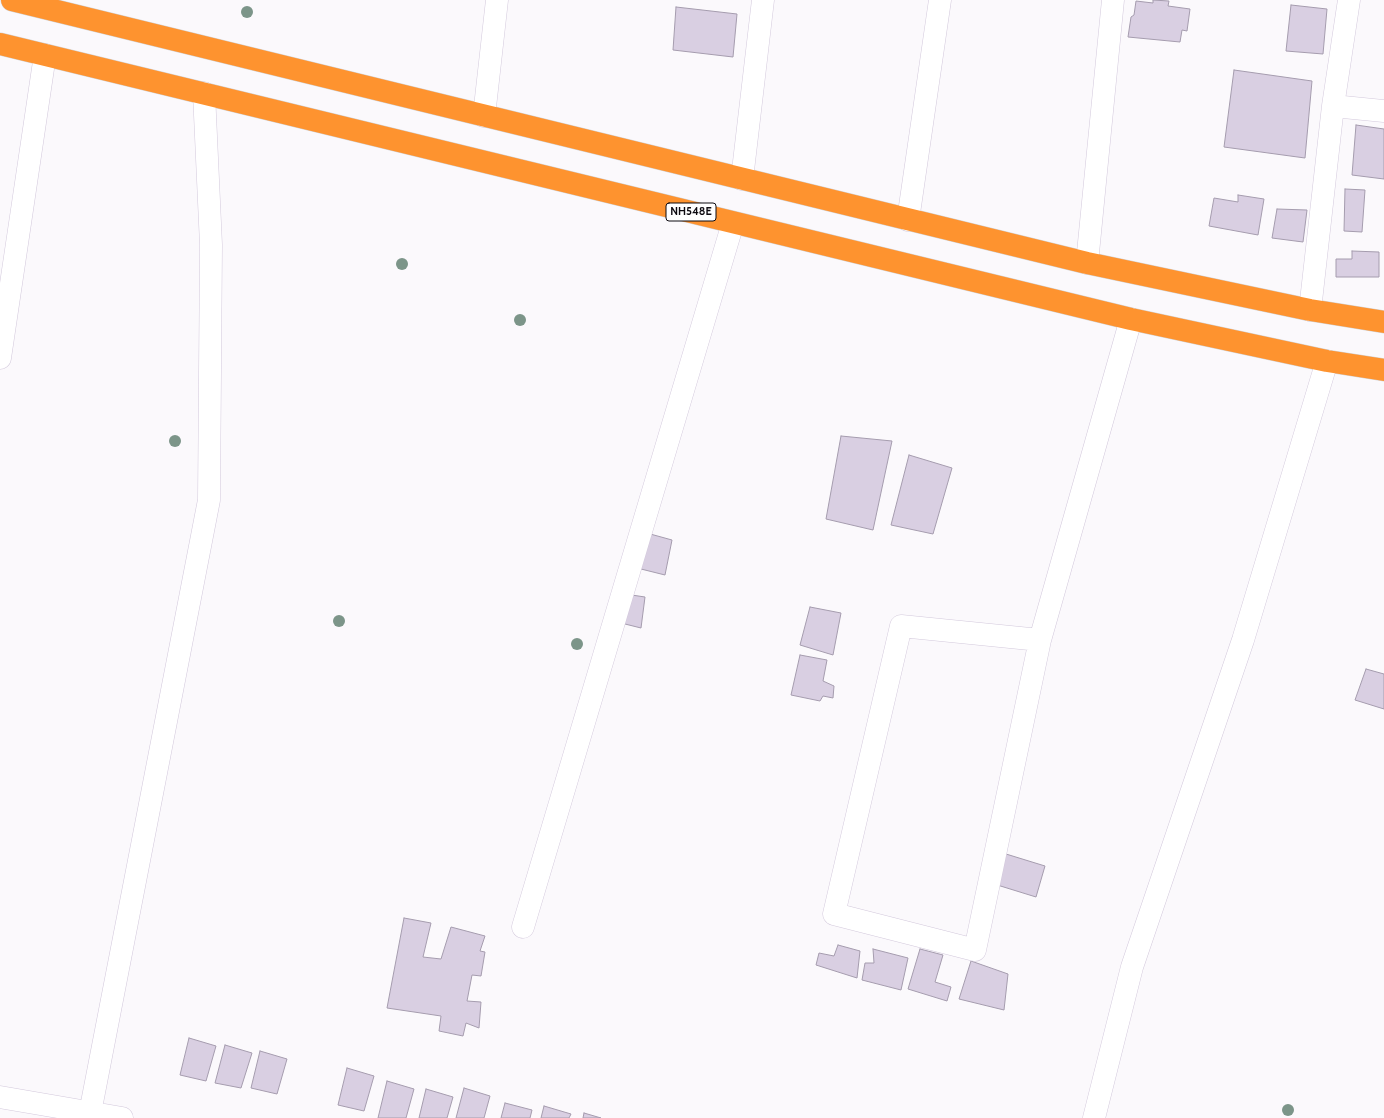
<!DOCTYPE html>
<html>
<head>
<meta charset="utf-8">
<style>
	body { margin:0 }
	canvas { display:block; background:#fbf9fc }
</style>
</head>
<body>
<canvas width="1384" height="1118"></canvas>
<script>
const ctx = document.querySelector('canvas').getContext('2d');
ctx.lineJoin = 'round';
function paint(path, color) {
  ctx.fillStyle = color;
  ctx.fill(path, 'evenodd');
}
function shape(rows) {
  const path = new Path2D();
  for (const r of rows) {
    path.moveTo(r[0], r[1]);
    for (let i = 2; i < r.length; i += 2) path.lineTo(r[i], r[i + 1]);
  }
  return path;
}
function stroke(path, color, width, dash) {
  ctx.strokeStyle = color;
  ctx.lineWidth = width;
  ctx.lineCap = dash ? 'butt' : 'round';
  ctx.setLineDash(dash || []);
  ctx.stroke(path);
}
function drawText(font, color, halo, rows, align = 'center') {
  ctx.font = font + ' Cabin,sans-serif';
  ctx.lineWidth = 4;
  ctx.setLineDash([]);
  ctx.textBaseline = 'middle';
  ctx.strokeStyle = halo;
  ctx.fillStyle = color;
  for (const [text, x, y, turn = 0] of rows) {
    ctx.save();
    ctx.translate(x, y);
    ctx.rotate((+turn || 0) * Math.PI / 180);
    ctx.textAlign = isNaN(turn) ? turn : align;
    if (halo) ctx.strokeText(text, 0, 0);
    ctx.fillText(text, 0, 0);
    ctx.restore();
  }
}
const building = shape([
	[1153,0,1169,1,1168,6,1190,9,1187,31,1182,30,1180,42,1128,37,1131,17,1134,15,1136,1,1153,3,1153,0],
	[1291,5,1327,9,1323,54,1286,51,1291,5],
	[676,7,737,14,733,57,673,50,676,7],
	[1234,70,1312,81,1305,158,1224,147,1234,70],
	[1356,125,1384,129,1384,179,1352,175,1356,125],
	[1345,189,1365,190,1362,232,1344,231,1345,189],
	[1238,195,1264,199,1258,235,1209,226,1214,198,1238,202,1238,195],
	[1277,209,1307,210,1303,242,1272,238,1277,209],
	[1352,251,1379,252,1379,277,1336,277,1336,259,1352,259,1352,251],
	[841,436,892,441,873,530,826,519,841,436],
	[909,455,952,468,933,534,891,525,909,455],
	[643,532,672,540,665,575,633,567,643,532],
	[625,594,645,597,641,628,617,622,625,594],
	[810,607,841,613,833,655,800,645,810,607],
	[800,655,827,660,823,681,834,686,833,698,823,696,820,701,791,695,800,655],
	[1366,669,1384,674,1384,709,1355,700,1366,669],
	[1006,854,1045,866,1036,897,994,884,1006,854],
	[404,918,431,923,423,957,441,959,451,927,485,936,480,951,485,952,481,976,472,975,467,1001,481,1002,479,1028,466,1023,463,1036,439,1031,441,1016,387,1008,404,918],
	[838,945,860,951,857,978,816,965,819,953,834,956,838,945],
	[873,949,908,958,901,990,862,980,865,963,874,963,873,949],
	[920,949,943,955,935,982,951,987,947,1001,908,989,920,949],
	[971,961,1008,974,1004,1010,959,999,971,961],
	[189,1038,216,1046,206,1081,180,1075,189,1038],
	[225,1045,252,1053,241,1088,215,1083,225,1045],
	[260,1051,287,1059,277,1094,251,1088,260,1051],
	[347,1068,374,1076,364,1111,338,1105,347,1068],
	[387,1081,414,1089,406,1118,378,1118,387,1081],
	[464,1088,490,1096,484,1118,456,1118,464,1088],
	[426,1089,453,1097,447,1118,419,1118,426,1089],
	[505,1103,532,1110,530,1118,501,1118,505,1103],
	[544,1106,571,1114,569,1118,541,1118,544,1106],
	[584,1113,601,1118,583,1118,584,1113]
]);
const street = shape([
	[1333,106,1384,111],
	[484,116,497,0],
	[742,179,763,0],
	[908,220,940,0],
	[1087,263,1113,0],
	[1310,310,1333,106,1349,0],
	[0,358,45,55],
	[1040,640,975,950,834,914,901,626,1040,640,1131,319],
	[523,927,733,223],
	[0,1097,122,1118],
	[90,1113,209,500,211,245,204,93],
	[1094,1118,1132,967,1243,640,1327,361]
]);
const highway = shape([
	[12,0,1087,263,1310,310,1384,322],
	[0,44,1131,319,1327,361,1384,370]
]);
const trees = [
	[247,12],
	[402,264],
	[520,320],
	[175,441],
	[339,621],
	[577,644],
	[1288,1110]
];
const shields = [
	[691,212,50]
];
const shieldNames = [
	["NH548E",691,212]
];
paint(building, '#d9cfe2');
stroke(building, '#a59cae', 1);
stroke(street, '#d3c9dc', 23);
stroke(highway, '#d3d3d4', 23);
stroke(street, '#fff', 22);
stroke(highway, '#fe932f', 22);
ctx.fillStyle = '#7c9589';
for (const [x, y] of trees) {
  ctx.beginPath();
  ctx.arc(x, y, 6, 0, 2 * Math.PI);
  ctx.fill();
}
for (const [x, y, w] of shields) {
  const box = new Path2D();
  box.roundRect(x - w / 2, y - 9, w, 18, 3);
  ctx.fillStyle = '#fff';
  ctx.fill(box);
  stroke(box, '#0d0a10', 1);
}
drawText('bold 11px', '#0d0a10', null, shieldNames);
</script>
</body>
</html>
